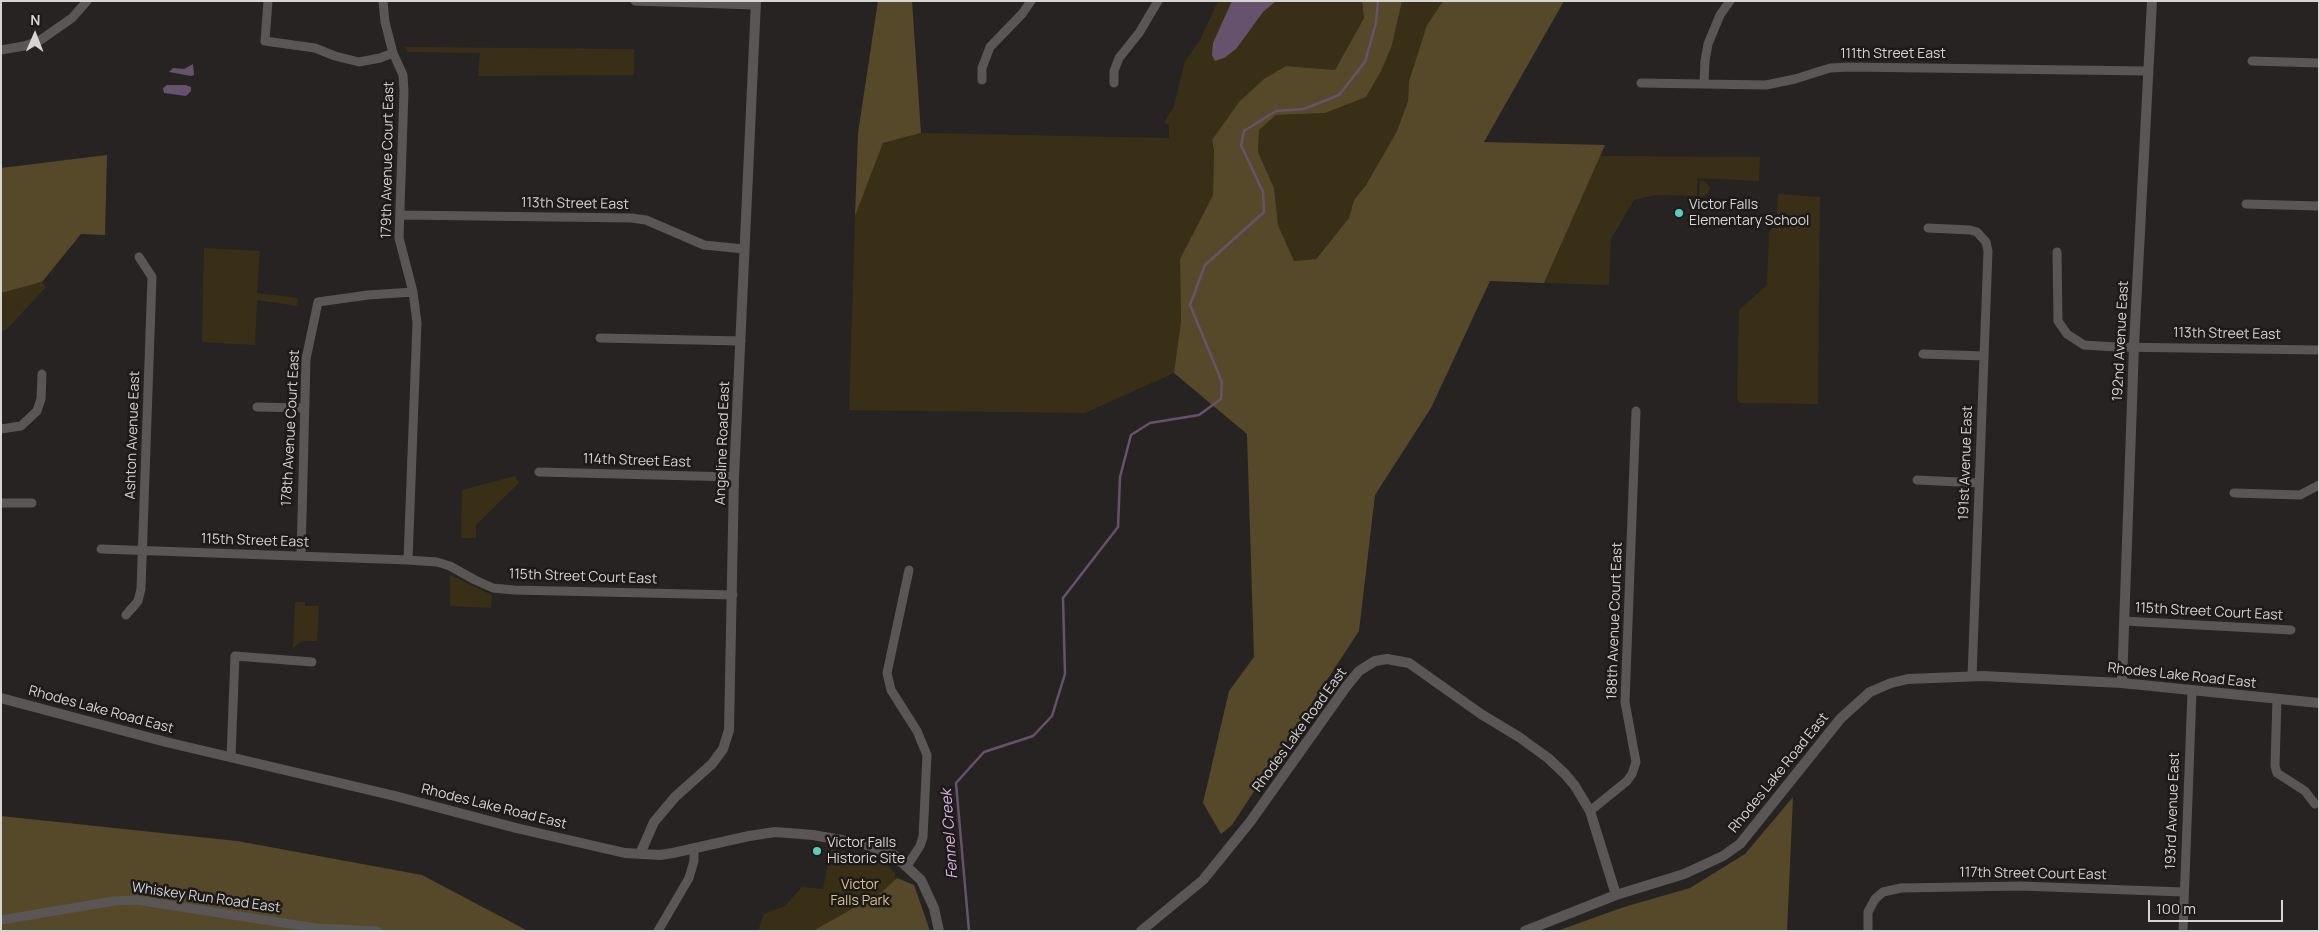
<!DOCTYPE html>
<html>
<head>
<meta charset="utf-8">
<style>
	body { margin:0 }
	#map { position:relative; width:2320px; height:932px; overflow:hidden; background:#272323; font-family:Manrope,sans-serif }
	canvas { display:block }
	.frame { position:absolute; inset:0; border:2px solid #d7d4d4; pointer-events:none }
	.north { position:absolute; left:10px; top:10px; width:50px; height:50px; -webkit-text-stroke:4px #1e1a1a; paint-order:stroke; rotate:1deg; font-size:14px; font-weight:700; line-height:20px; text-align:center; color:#d7d4d4 }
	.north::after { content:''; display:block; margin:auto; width:18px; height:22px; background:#d7d4d4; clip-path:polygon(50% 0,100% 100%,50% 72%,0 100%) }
	.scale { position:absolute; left:2148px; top:900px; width:135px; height:22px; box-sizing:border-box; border:2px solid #d7d4d4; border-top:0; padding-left:6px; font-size:15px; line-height:18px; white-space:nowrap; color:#d7d4d4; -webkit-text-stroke:4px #1e1a1a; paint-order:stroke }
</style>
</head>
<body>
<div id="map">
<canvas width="2320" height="932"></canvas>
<div class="frame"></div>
<div class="north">N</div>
<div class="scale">100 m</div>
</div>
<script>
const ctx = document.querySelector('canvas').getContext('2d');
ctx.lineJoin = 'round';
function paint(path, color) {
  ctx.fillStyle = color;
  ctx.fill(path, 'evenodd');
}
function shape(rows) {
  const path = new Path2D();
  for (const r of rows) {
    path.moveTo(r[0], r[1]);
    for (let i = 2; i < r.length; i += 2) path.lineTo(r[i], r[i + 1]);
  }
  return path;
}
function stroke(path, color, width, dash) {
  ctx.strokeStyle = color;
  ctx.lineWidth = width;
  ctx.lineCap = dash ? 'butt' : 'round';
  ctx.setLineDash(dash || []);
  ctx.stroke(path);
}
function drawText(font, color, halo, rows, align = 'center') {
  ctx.font = font + ' Manrope,sans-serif';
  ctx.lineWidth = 5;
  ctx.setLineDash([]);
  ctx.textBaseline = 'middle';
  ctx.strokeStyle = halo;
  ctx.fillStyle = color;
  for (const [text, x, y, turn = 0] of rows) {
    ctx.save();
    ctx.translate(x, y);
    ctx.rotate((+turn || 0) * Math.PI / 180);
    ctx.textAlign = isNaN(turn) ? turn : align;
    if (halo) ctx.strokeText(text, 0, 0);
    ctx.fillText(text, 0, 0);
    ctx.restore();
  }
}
const green = shape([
	[1218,1,1362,1,1364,18,1335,70,1286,66,1212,140,1214,150,1213,195,1180,259,1181,321,1174,373,1085,413,849,410,855,216,883,143,921,133,1169,138,1169,125,1164,123,1174,106,1185,61,1200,40],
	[1402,1,1443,1,1427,25,1409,81,1408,101,1397,131,1366,185,1354,200,1349,218,1315,259,1294,261,1278,225,1274,188,1258,152,1259,130,1276,115,1325,113,1392,45],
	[405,47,634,49,634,75,478,76,480,53,407,52],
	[1600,156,1760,157,1759,181,1697,178,1697,196,1655,195,1634,200,1611,239,1609,285,1544,283],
	[1700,181,1706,182,1710,188,1708,193,1702,197,1699,197],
	[1778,194,1820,197,1818,404,1740,403,1737,399,1739,310,1767,285,1769,233,1772,228,1789,227,1790,215,1777,214],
	[204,248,260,251,257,293,298,298,297,306,257,300,255,345,202,342],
	[42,282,46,287,8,328,1,332,1,293],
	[515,476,519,483,476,525,476,538,461,538,462,490],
	[450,575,492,595,491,608,450,606],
	[295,602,305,602,305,606,319,606,317,641,302,641,293,648],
	[831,849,874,858,885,863,895,873,901,931,758,931,764,914,785,906,802,887,823,889]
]);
const forest = shape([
	[878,1,912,1,921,133,883,143,855,216,858,133],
	[1362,1,1402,1,1392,45,1381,71,1366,97,1325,113,1276,115,1259,130,1258,152,1274,188,1278,225,1294,261,1316,259,1349,218,1354,200,1366,185,1397,131,1408,101,1409,81,1427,25,1443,1,1564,1,1484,142,1605,145,1544,283,1490,281,1431,408,1375,495,1359,631,1232,825,1221,834,1203,803,1229,691,1254,657,1247,434,1174,373,1181,321,1180,259,1213,195,1214,150,1212,140,1240,101,1264,79,1286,66,1335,70,1364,18],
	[107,155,105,235,81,234,42,282,1,293,1,168],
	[1793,797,1787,931,1557,931,1624,907,1690,888,1745,854],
	[1,816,237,841,422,875,528,931,1,931],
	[897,878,914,885,930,931,813,931,882,892]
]);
const water = shape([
	[1232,1,1276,1,1263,12,1236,49,1224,58,1215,61,1212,55,1213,43],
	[193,64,194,75,191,76,169,72,173,68,184,69],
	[167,85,185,85,191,87,191,91,186,96,164,93,163,88]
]);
const stream = shape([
	[969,931,956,783,984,752,1033,736,1052,716,1065,674,1063,598,1118,527,1120,477,1131,435,1150,423,1199,415,1221,399,1222,382,1190,305,1205,265,1264,212,1263,192,1241,145,1244,131,1276,111,1304,109,1339,95,1365,62,1376,23,1378,1]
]);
const minor = shape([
	[268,1,265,41,315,48,335,56,359,62,380,58,393,53],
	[383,1,385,22,393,53,403,75,404,91,399,238,413,292,417,323,408,560],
	[635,1,755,5],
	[1,50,24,46,39,41,72,18,87,1],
	[2252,61,2319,63],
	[982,80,982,68,990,47,1022,14,1031,1],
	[1114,83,1114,71,1119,58,1139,33,1158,1],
	[1641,83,1766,85,1795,79,1830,68,1849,67,2148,71],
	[1704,84,1705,61,1708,44,1720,15,1730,1],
	[2246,204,2319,206],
	[400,215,631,218,646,220,704,245,744,249],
	[1928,228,1970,230,1977,232,1986,242,1988,251,1972,676],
	[2057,252,2058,321,2067,334,2084,345,2116,347,2319,350],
	[600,338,741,341],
	[1923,354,1984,356],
	[257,407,303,408],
	[1,429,21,426,37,411,41,399,42,374],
	[539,472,734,477],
	[1917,480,1979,483],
	[2234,493,2300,495,2319,485],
	[1,503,32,503],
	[101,549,408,560,437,562,450,566,475,580,493,588,514,590,733,595],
	[301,556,306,359,318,302,368,295,413,292],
	[126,615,138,601,141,589,152,277,139,257],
	[2124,621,2291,630],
	[2277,699,2275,766,2277,773,2305,791,2315,804],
	[231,757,235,656,312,662],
	[1590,811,1627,781,1632,774,1636,762,1625,702,1636,411],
	[907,866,920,846,923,837,927,755,917,731,891,690,887,673,909,570],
	[1,920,114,901,136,900,316,928,377,931],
	[658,931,689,878,694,861,694,850],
	[1868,931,1868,912,1875,899,1883,892,1901,888,2021,886,2183,892],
	[2183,931,2192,691]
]);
const tertiary = shape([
	[2122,683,2134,346,2152,1],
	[1,698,166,742,395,796,516,828,625,853,660,855,673,853,749,836,775,832,813,835,864,844,894,855,921,880,934,908,939,931],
	[640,854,654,822,675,797,712,764,723,749,729,730,734,477,756,1],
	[1141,931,1203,880,1250,822,1346,687,1359,671,1375,661,1387,659,1409,663,1481,714,1519,737,1548,758,1565,774,1575,786,1590,811,1616,895],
	[1525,931,1616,895,1684,874,1723,856,1740,844,1841,718,1870,692,1891,683,1908,679,1983,676,2122,683,2319,703]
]);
const markers = [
	[1679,213,5,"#5acebc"],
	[817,851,5,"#5acebc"]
];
const streetNames = [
	["111th Street East",1893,54],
	["179th Avenue Court East",388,160,-89],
	["113th Street East",575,204,1],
	["113th Street East",2227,334,1],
	["192nd Avenue East",2121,341,-87],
	["178th Avenue Court East",291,428,-87],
	["Ashton Avenue East",133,435,-88],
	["Angeline Road East",723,443,-88],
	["114th Street East",637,461,2],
	["191st Avenue East",1966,463,-88],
	["115th Street East",255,541,2],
	["115th Street Court East",583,577,2],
	["115th Street Court East",2209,612,3],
	["188th Avenue Court East",1615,621,-88],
	["Rhodes Lake Road East",2182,676,6],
	["Rhodes Lake Road East",101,710,15],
	["Rhodes Lake Road East",1300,730,-54],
	["Rhodes Lake Road East",1779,773,-51],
	["Rhodes Lake Road East",494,807,14],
	["193rd Avenue East",2173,811,-88],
	["117th Street Court East",2033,874,1],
	["Whiskey Run Road East",206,898,8]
];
const poiNames = [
	["Victor Falls",1689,205],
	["Elementary School",1689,221],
	["Victor Falls",827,843],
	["Historic Site",827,859]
];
const parkNames = [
	["Victor",860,885],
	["Falls Park",860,901]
];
const waterNames = [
	["Fennel Creek",950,834,-94]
];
paint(green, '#392f16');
paint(forest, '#56492a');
paint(water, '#67526d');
stroke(stream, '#67526d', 2.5);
stroke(minor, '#5b5656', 9);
stroke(tertiary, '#5b5656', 10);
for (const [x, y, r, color] of markers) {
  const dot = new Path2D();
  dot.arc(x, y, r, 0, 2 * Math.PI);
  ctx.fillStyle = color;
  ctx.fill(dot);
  stroke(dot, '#1e1a1a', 2);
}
drawText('14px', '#d7d4d4', '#1e1a1a', streetNames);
drawText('14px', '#d7d4d4', '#1e1a1a', poiNames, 'left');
drawText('14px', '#dbc188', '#1e1a1a', parkNames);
drawText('italic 15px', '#dbb4e5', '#1e1a1a', waterNames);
</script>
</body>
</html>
